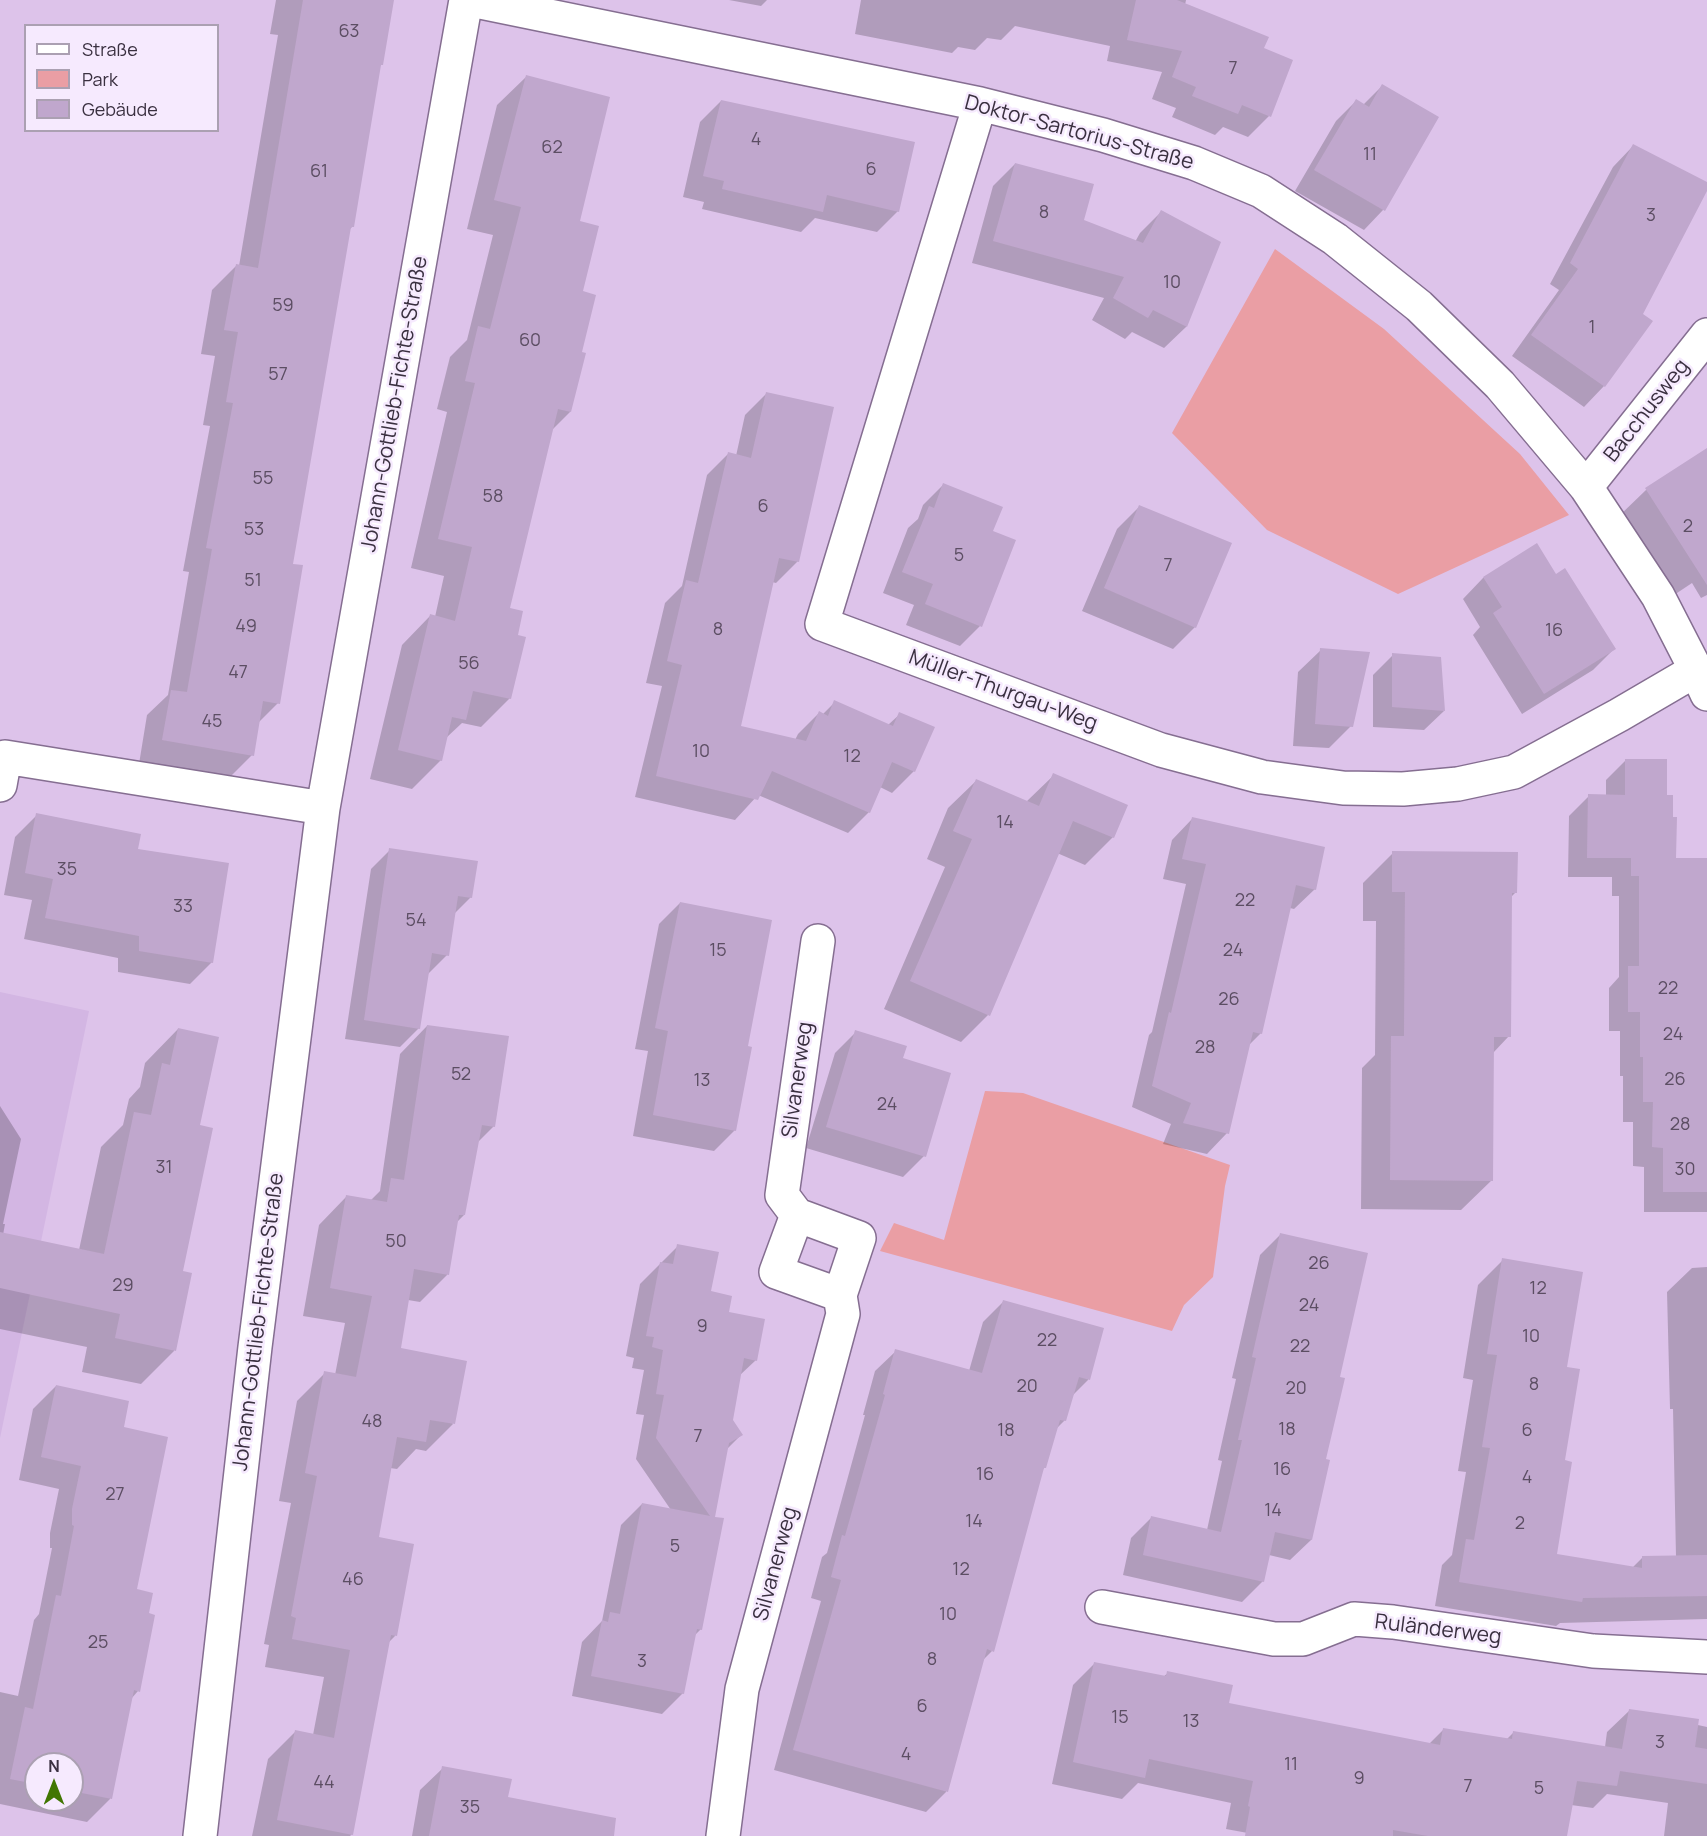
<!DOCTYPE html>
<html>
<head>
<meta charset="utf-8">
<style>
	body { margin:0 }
	#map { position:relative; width:1707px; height:1836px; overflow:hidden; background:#ddc3ea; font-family:Manrope,sans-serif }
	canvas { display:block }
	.legend { position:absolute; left:24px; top:24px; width:195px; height:108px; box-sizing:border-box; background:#f6eafe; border:2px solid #aba0b2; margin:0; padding:8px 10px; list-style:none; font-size:18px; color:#3a3040 }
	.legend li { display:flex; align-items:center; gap:12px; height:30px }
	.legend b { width:30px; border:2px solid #aba0b2 }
	.north { position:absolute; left:24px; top:1752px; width:60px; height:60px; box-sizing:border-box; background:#f6eafe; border:2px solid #aba0b2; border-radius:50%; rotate:0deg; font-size:16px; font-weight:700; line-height:24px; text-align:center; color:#3a3040 }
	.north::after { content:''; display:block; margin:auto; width:21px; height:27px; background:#417602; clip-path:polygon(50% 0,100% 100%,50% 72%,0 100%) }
</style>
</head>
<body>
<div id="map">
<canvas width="1707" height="1836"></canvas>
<ul class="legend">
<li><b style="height:8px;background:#fff"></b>Straße</li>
<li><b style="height:16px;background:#ea9ea4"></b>Park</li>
<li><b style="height:16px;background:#c0a7cd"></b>Gebäude</li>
</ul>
<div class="north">N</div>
</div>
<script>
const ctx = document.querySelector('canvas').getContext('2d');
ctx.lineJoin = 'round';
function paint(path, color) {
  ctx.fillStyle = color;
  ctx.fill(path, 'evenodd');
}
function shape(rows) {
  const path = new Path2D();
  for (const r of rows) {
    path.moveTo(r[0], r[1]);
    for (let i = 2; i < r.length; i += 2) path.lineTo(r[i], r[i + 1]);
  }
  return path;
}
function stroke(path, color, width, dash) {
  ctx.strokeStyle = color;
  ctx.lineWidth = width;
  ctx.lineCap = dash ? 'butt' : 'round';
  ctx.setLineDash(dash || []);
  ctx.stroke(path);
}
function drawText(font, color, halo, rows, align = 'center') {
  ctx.font = font + ' Manrope,sans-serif';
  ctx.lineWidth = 5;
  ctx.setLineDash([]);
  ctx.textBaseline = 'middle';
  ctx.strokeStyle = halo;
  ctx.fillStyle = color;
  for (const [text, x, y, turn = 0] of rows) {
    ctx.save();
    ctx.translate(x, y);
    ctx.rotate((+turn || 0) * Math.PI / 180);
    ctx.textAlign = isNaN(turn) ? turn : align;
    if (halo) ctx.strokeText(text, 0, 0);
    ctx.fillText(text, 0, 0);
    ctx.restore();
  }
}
const built = shape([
	[0,992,89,1011,0,1438]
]);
const green = shape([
	[1275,249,1384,329,1520,454,1569,515,1398,594,1267,530,1172,433],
	[985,1091,1023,1093,1230,1165,1225,1186,1213,1277,1184,1305,1172,1331,880,1251,894,1223,944,1240]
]);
const shadow = shape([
	[276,0,393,0,382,64,380,66,353,226,349,230,291,565,278,703,257,724,252,755,228,779,139,764,147,715,168,695,189,572,183,571,210,426,203,425,215,356,201,354,212,290,236,266,239,266,278,35,270,34],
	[729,0,767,0,761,6],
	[861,0,1186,0,1185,5,1262,49,1269,116,1248,137,1223,127,1215,135,1172,117,1176,108,1152,99,1162,72,1107,61,1110,46,1015,26,1001,40,987,38,975,50,958,47,952,53,855,34],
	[526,77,578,222,581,293,580,354,570,412,552,430,508,609,516,636,510,698,481,727,462,723,446,738,441,760,412,789,370,779,402,645,430,616,435,617,444,576,411,568,447,412,437,409,450,357,467,340,493,235,467,229,497,105],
	[1382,86,1437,118,1383,210,1364,230,1295,191,1336,121,1356,101,1363,105],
	[721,101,898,211,877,232,815,218,801,232,702,209,704,202,683,197,700,122],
	[1633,146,1707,184,1707,187,1604,386,1584,407,1512,356,1559,290,1550,284,1613,167],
	[1015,164,1082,221,1135,242,1140,233,1162,211,1219,243,1186,327,1164,348,1132,332,1125,339,1092,320,1104,298,972,263,993,186],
	[767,393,798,561,776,583,772,582,739,727,795,740,798,734,819,713,822,715,835,702,888,725,900,714,914,771,892,793,880,787,869,812,848,833,758,795,735,820,635,797,662,686,646,683,665,603,682,586,707,475,728,454,736,456,745,415],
	[1707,450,1707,595,1701,598,1692,583,1671,597,1619,516,1646,490],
	[943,485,991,532,980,626,960,646,906,625,914,605,883,593,908,528,918,519,923,505],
	[1140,506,1195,627,1173,649,1082,611,1117,529],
	[1537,545,1556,576,1614,649,1593,670,1522,714,1473,635,1480,627,1463,599,1483,578],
	[1321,650,1351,726,1329,748,1293,746,1298,672],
	[1393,655,1444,711,1424,730,1373,727,1373,675],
	[1626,760,1665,797,1675,860,1707,860,1707,1212,1644,1212,1644,1167,1633,1166,1633,1122,1623,1122,1623,1076,1620,1076,1620,1031,1609,1031,1609,988,1619,977,1619,896,1612,896,1612,877,1568,877,1569,816,1589,796,1606,796,1606,780],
	[1054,775,1113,837,1085,865,1057,853,988,1015,961,1042,884,1009,945,867,927,859,948,808,976,781,1026,802],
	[37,815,136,850,212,962,190,984,118,972,118,958,24,939,32,900,4,895,15,837],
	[1192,819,1315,889,1294,909,1290,908,1261,1033,1248,1046,1227,1133,1207,1154,1163,1144,1171,1124,1132,1107,1149,1035,1152,1032,1186,884,1163,879,1172,840],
	[390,850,471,897,453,915,447,955,428,974,419,1028,400,1047,345,1039,371,869],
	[1393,853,1516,892,1510,898,1509,1036,1493,1053,1492,1180,1461,1210,1361,1209,1362,1068,1375,1055,1376,921,1363,921,1363,883],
	[680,903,746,1047,735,1130,714,1151,633,1136,648,1051,635,1049,659,924],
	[427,1026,494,1126,477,1143,464,1215,457,1222,447,1275,420,1302,408,1300,399,1349,453,1424,426,1451,416,1449,397,1469,390,1468,377,1539,395,1636,388,1643,352,1834,350,1836,252,1836,268,1759,295,1732,313,1735,324,1677,265,1667,269,1645,264,1644,291,1503,279,1501,297,1401,325,1373,335,1375,345,1323,303,1316,319,1225,346,1197,370,1201,380,1191,400,1054],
	[178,1029,198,1127,181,1272,174,1351,141,1384,82,1372,87,1347,0,1329,0,1106,21,1139,3,1224,5,1224,3,1235,79,1250,101,1147,123,1125,129,1099,140,1087,145,1063],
	[856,1032,902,1058,924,1156,903,1177,806,1148,835,1053],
	[1280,1235,1338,1378,1311,1540,1290,1560,1269,1555,1263,1581,1242,1602,1123,1575,1131,1538,1152,1517,1207,1530,1222,1461,1218,1460,1236,1379,1232,1378,1260,1255],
	[678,1246,709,1293,728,1313,756,1360,739,1376,732,1421,741,1435,726,1450,714,1518,701,1629,694,1636,683,1693,662,1714,572,1696,582,1642,602,1621,621,1525,642,1504,671,1510,636,1459,644,1415,636,1414,644,1370,632,1368,634,1358,626,1356,640,1284],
	[1503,1260,1565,1368,1563,1462,1556,1555,1632,1568,1642,1558,1676,1557,1673,1409,1670,1409,1667,1292,1692,1268,1707,1267,1707,1619,1560,1623,1556,1626,1435,1606,1442,1565,1452,1555,1466,1472,1458,1471,1473,1380,1463,1378,1478,1285],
	[1003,1302,1102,1329,1088,1380,1071,1397,1065,1420,1056,1429,1045,1467,1041,1471,992,1651,982,1661,946,1792,926,1812,774,1770,821,1601,811,1598,822,1557,827,1553,865,1415,863,1415,875,1371,896,1351,969,1371,983,1322],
	[56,1386,122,1429,135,1590,138,1691,131,1699,110,1799,87,1822,0,1804,0,1692,18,1696,34,1620,39,1614,52,1548,50,1548,50,1533,59,1489,19,1480,33,1409],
	[36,1764,72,1764,72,1800,36,1800],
	[1095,1663,1163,1677,1168,1673,1227,1704,1429,1744,1444,1729,1506,1740,1514,1732,1605,1747,1607,1732,1630,1710,1707,1727,1707,1836,1664,1836,1668,1803,1607,1794,1593,1808,1571,1805,1566,1836,1264,1836,1226,1829,1231,1803,1138,1783,1122,1799,1052,1784,1073,1685],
	[443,1768,506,1798,608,1836,412,1836,420,1790]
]);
const building = shape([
	[303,0,394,0,383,65,381,65,354,227,351,227,293,564,303,565,280,704,263,701,254,756,162,740,171,690,187,692,212,549,206,548,233,403,226,402,238,332,224,330,236,264,258,268],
	[1136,0,1177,0,1269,37,1264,48,1293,60,1271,117,1242,105,1238,114,1192,96,1196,87,1172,77,1182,51,1127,40],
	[526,75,610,97,580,221,599,226,583,291,596,295,582,352,586,353,571,412,558,409,510,608,523,611,518,635,526,637,511,699,473,691,466,720,452,717,442,761,398,750,430,614,455,621,472,547,438,539,475,383,465,381,478,326,490,329,521,207,494,200],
	[1382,84,1439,117,1385,211,1314,170,1356,99,1369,107],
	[721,100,915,142,899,212,827,195,823,212,722,189,724,181,703,176],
	[1633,144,1707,182,1707,191,1643,314,1653,321,1605,387,1531,335,1578,269,1570,263],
	[1015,163,1094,184,1084,220,1143,243,1161,210,1221,242,1187,327,1153,310,1148,318,1113,298,1124,277,993,241],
	[766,392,834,407,799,562,779,558,741,726,806,741,819,711,828,716,834,700,893,726,899,712,935,727,915,772,892,762,870,813,772,771,758,800,656,776,682,665,667,661,686,580,698,583,728,452,751,458],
	[1707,448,1707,585,1645,488],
	[943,483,1003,507,993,531,1016,540,982,627,925,604,933,584,902,572,929,506,934,508],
	[1139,505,1232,543,1196,628,1104,588],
	[1537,543,1556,574,1565,568,1616,649,1544,694,1493,613,1502,607,1483,577],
	[1320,648,1370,652,1353,727,1315,724],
	[1392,653,1441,657,1445,711,1392,707],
	[1625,759,1667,759,1667,795,1673,795,1673,817,1677,817,1676,858,1707,858,1707,1192,1663,1192,1663,1148,1652,1147,1653,1102,1643,1102,1643,1057,1640,1057,1640,1012,1628,1012,1628,966,1639,966,1639,876,1631,876,1631,858,1587,858,1588,794,1625,795],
	[1053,773,1128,805,1114,838,1073,821,990,1016,910,981,972,839,953,831,976,779,1039,806],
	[36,813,141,834,138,849,229,863,213,963,139,951,139,936,45,918,53,879,25,873],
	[1192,817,1325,847,1316,890,1296,885,1262,1034,1253,1032,1229,1134,1183,1123,1191,1103,1152,1086,1169,1012,1171,1013,1206,864,1182,859],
	[389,848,478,861,472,898,458,896,449,956,432,953,420,1029,364,1020],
	[1392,851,1518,852,1517,893,1512,893,1511,1037,1494,1037,1493,1181,1390,1180,1391,1036,1404,1036,1405,892,1392,892],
	[680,902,772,920,748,1046,752,1047,736,1131,653,1115,668,1031,655,1028],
	[427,1025,509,1036,495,1127,482,1125,465,1215,459,1215,449,1275,414,1269,401,1348,467,1361,455,1424,430,1420,426,1442,397,1437,379,1537,414,1544,397,1636,391,1635,353,1835,277,1820,295,1730,334,1738,350,1650,292,1639,296,1618,291,1616,317,1476,305,1473,324,1371,356,1377,372,1296,330,1288,346,1195,387,1202,391,1178,404,1180],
	[178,1028,219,1037,200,1125,213,1128,183,1271,192,1273,176,1351,115,1338,120,1314,0,1288,0,1232,104,1254,134,1112,151,1115,162,1063,170,1065],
	[855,1030,907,1046,903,1058,951,1073,926,1157,826,1127],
	[1280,1233,1368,1253,1340,1377,1345,1378,1326,1459,1330,1460,1312,1540,1275,1532,1264,1582,1143,1555,1151,1516,1221,1532,1242,1440,1238,1440,1256,1358,1252,1357],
	[677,1244,719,1252,711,1291,732,1296,729,1312,765,1319,757,1361,744,1358,733,1420,743,1435,729,1443,715,1517,724,1518,702,1630,697,1629,684,1694,591,1676,602,1620,608,1622,610,1612,620,1614,642,1503,710,1516,656,1438,664,1395,656,1394,663,1350,652,1347,654,1337,646,1336,660,1262,673,1264],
	[1502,1258,1583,1272,1567,1367,1580,1369,1565,1460,1572,1462,1557,1554,1642,1568,1642,1556,1707,1555,1707,1596,1583,1598,1582,1602,1459,1582,1466,1539,1474,1540,1490,1448,1482,1447,1497,1355,1487,1354],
	[1003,1300,1104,1328,1090,1380,1079,1377,1066,1421,1060,1420,1046,1468,1044,1468,994,1652,987,1649,948,1792,793,1750,841,1580,831,1577,842,1535,845,1536,885,1395,883,1394,895,1349,982,1373],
	[56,1385,129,1401,124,1427,168,1437,137,1589,153,1593,149,1613,155,1615,140,1692,134,1690,112,1799,72,1791,72,1764,36,1764,36,1784,10,1779,25,1707,33,1709,56,1595,61,1596,74,1526,72,1525,72,1509,81,1466,41,1457],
	[1094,1662,1166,1676,1167,1671,1233,1685,1229,1703,1440,1745,1443,1728,1512,1739,1513,1731,1622,1749,1629,1709,1699,1719,1695,1747,1707,1749,1707,1784,1620,1771,1617,1786,1577,1781,1567,1836,1428,1836,1393,1830,1393,1836,1245,1836,1250,1807,1248,1806,1253,1781,1149,1759,1145,1778,1073,1762],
	[442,1766,512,1779,508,1797,616,1818,614,1836,429,1836]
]);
const minor = shape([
	[471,0,980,104,1103,135,1194,163,1261,191,1335,239,1419,306,1500,385,1586,487,1658,596,1696,670,1707,694],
	[980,104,822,624,1161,750,1262,777,1343,788,1403,789,1458,784,1514,772,1619,715,1696,670],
	[1586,487,1707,335],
	[0,785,5,757,323,808],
	[797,1215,776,1272,840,1295,859,1238,797,1215,782,1195,818,941],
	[1102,1607,1274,1639,1303,1639,1354,1619,1393,1622,1593,1651,1707,1657],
	[200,1836,255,1347,323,808,466,0],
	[723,1836,742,1689,843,1314,840,1295]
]);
const numberNames = [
	["63",349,32],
	["7",1233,69],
	["4",756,140],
	["62",552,148],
	["11",1370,155],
	["6",871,170],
	["61",319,172],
	["8",1044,213],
	["3",1651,216],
	["10",1172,283],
	["59",283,306],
	["1",1592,328],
	["60",530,341],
	["57",278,375],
	["55",263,479],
	["58",493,497],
	["6",763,507],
	["2",1688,527],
	["53",254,530],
	["5",959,556],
	["7",1168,566],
	["51",253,581],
	["49",246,627],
	["8",718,630],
	["16",1554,631],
	["56",469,664],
	["47",238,673],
	["45",212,722],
	["10",701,752],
	["12",852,757],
	["14",1005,823],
	["35",67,870],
	["22",1245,901],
	["33",183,907],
	["54",416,921],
	["15",718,951],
	["24",1233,951],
	["22",1668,989],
	["26",1229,1000],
	["24",1673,1035],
	["28",1205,1048],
	["52",461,1075],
	["26",1675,1080],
	["13",702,1081],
	["24",887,1105],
	["28",1680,1125],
	["31",164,1168],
	["30",1685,1170],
	["50",396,1242],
	["26",1319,1264],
	["29",123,1286],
	["12",1538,1289],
	["24",1309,1306],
	["9",702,1327],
	["10",1531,1337],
	["22",1047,1341],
	["22",1300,1347],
	["8",1534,1385],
	["20",1027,1387],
	["20",1296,1389],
	["48",372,1422],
	["18",1287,1430],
	["18",1006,1431],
	["6",1527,1431],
	["7",698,1437],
	["16",1282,1470],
	["16",985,1475],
	["4",1527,1478],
	["27",115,1495],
	["14",1273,1511],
	["14",974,1522],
	["2",1520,1524],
	["5",675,1547],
	["12",961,1570],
	["46",353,1580],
	["10",948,1615],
	["25",98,1643],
	["8",932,1660],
	["3",642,1662],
	["6",922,1707],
	["15",1120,1718],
	["13",1191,1722],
	["3",1660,1743],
	["4",906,1755],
	["11",1291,1765],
	["9",1359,1779],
	["44",324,1783],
	["7",1468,1787],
	["5",1539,1789],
	["35",470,1808]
];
const streetNames = [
	["Doktor-Sartorius-Straße",1079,133,15],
	["Johann-Gottlieb-Fichte-Straße",395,404,-80],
	["Bacchusweg",1647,411,-52],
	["Müller-Thurgau-Weg",1003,691,20],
	["Silvanerweg",798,1080,-82],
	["Johann-Gottlieb-Fichte-Straße",259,1322,-83],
	["Silvanerweg",776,1564,-75],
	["Ruländerweg",1438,1630,7]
];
paint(built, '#d3b6e3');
paint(green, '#ea9ea4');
paint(shadow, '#0003');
paint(building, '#c0a7cd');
stroke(minor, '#856e91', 36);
stroke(minor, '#fff', 33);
drawText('18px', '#5c4e63', null, numberNames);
drawText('21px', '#3a3040', '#f6eafe', streetNames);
</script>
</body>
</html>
